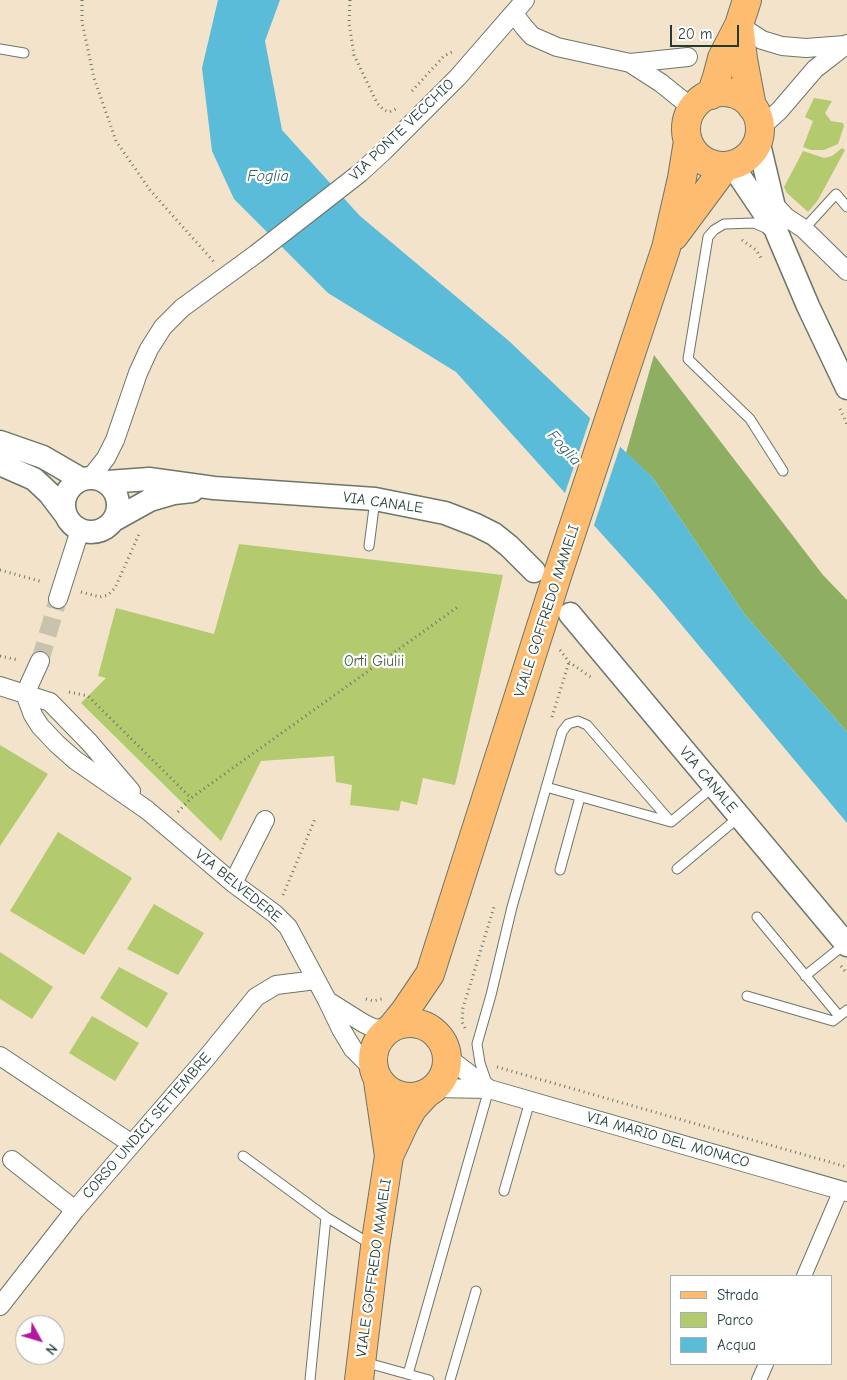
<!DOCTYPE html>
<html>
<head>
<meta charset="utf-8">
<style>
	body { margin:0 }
	#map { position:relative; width:847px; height:1380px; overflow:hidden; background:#f4e3cb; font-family:"Comic Neue",sans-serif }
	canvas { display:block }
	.legend { position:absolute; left:670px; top:1275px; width:162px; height:90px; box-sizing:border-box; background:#fff; border:1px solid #a5b1ae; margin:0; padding:6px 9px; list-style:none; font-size:15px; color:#1f3d34 }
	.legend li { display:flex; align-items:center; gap:10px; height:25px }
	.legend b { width:25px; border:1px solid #a5b1ae }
	.north { position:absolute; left:15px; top:1315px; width:50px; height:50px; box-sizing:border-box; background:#fff; border:1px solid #a5b1ae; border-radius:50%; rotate:129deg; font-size:14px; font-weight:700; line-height:20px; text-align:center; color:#1f3d34 }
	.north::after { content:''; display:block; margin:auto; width:18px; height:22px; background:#b5179e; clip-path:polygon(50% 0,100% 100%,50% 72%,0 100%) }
	.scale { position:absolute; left:670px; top:25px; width:69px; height:22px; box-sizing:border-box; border:2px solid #1f3d34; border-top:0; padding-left:6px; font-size:15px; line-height:18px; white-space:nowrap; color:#1f3d34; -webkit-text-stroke:4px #fff; paint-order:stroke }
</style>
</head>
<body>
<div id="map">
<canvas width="847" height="1380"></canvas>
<ul class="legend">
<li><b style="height:6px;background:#fdbc70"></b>Strada</li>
<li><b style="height:14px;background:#b3ca6e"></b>Parco</li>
<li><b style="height:14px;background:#5abcd9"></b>Acqua</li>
</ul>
<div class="north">N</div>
<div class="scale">20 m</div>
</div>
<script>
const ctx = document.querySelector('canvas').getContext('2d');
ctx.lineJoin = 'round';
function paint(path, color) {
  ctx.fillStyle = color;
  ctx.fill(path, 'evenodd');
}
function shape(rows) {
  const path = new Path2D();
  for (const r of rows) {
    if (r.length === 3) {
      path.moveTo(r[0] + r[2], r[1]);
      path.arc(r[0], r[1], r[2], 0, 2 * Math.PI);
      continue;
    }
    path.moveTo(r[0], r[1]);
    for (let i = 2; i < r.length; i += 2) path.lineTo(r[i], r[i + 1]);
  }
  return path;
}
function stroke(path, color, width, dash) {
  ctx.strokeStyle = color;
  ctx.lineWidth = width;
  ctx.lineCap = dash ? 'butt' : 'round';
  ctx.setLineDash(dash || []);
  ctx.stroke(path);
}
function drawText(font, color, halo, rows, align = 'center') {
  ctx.font = font + ' "Comic Neue",sans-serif';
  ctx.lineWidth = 4.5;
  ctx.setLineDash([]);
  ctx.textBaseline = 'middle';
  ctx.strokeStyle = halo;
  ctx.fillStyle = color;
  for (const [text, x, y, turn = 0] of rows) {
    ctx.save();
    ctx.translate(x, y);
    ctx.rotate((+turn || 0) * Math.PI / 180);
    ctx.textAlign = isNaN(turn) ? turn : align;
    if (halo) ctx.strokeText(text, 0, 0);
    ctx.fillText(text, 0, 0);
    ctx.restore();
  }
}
const green = shape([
	[814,98,832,101,825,113,831,121,843,123,844,126,838,144,824,150,811,150,803,147,813,121,805,117],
	[842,148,845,150,818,200,808,212,787,193,784,187,803,151,824,158,832,156],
	[239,544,503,575,455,785,423,778,417,805,401,801,399,811,350,805,352,785,336,782,334,756,261,761,221,841,81,703,106,678,98,676,116,608,214,634],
	[0,745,48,774,0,846],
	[58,832,132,878,84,955,10,911],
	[154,904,204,933,178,975,127,949],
	[0,952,53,987,32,1019,0,999],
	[119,967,168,993,147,1028,100,998],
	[92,1016,139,1043,115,1081,69,1053]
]);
const forest = shape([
	[654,355,823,575,847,600,847,732,745,615,653,478,626,453]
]);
const water = shape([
	[218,0,280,0,265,41,282,130,360,216,509,341,653,478,745,615,847,732,847,823,654,592,456,372,328,293,234,199,212,151,202,68]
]);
const pier = shape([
	[591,416,621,444,593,528,564,496]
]);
const minorTunnel = shape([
	[40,661,58,599]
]);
const path = shape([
	[82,0,82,22,94,78,116,141,150,190,214,262],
	[350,0,349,23,354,55,377,103,384,110,389,112,396,109],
	[412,91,444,56,452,52],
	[742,240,756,250,761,258],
	[840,409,847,424],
	[0,570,43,582],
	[81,592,100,597,108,595,115,588,140,532],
	[560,650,569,662,592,678],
	[0,656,18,660],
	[69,692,88,696,191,798],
	[552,717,569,662],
	[178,812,191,798,459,606],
	[283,895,315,819],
	[841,966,847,974],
	[366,999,373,1001,382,999],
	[465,1028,462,1022,463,1008,494,907],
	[497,1067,847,1167]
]);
const service = shape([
	[0,49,24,53],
	[768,229,754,223,724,224,714,230,708,237,688,359,750,419,783,471],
	[804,229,836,194,847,207],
	[369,546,375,500],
	[546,787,671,822,714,786],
	[677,869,739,817],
	[560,870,580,797],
	[757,917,839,1016],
	[805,976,845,944],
	[747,996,833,1021,847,1010],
	[243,1156,326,1217,372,1245],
	[504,1191,530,1101],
	[364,1362,429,1380],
	[408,1374,489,1089,480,1063,477,1044,491,995,512,907,562,732,568,724,578,721,587,725,671,822],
	[310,1380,326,1217],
	[450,1380,476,1291]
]);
const pedestrian = shape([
	[804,1276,841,1190],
	[759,1380,766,1364]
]);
const minor = shape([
	[514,14,524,27,532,36,557,47,630,63,688,57],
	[739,25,762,40,782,46,806,48,845,45],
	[630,63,661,83,692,108],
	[760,128,779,111,815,69,847,44],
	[773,203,786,217,804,229,847,271],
	[91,477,106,458,115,440,138,373,149,349,163,327,182,308,256,254,360,173,384,151,458,77,525,0],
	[58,599,80,530],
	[0,686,50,702,89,742,131,791],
	[25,694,33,715,40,726,57,744,75,760,147,810,233,883,275,914,288,927,327,1000,341,1029,353,1049,374,1070],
	[25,694,40,661],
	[233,883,265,820],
	[328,1001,363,1023,373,1028,387,1030],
	[0,1056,132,1144],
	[447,1057,489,1089],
	[435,1088,489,1089,847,1192],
	[12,1160,75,1210],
	[0,1306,75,1210,208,1056,256,997,276,985,316,980]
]);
const tertiary = shape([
	[758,140,773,203,777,233,808,306,847,388],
	[732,165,773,226],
	[0,442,43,457,81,479],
	[0,464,34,479,49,493,65,514],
	[91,505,27],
	[107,482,149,479,214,488,375,499,445,513,476,525,494,534,509,546,534,571],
	[114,520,150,500,174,493,192,491],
	[570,614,847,945]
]);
const primary = shape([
	[739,25,743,59,752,107],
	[723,129,37],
	[711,95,717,77,722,58,739,25,747,0],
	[674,236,726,166],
	[410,1060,37],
	[392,1027,405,1011,430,974,558,573,666,248,682,178,688,141],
	[378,1081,389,1156],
	[359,1380,375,1247,389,1156,404,1124,413,1108,425,1095]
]);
const streetNames = [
	["VIA PONTE VECCHIO",402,130,-44],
	["VIA CANALE",383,503,8],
	["VIALE GOFFREDO MAMELI",547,611,-72],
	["VIA CANALE",708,780,50],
	["VIA BELVEDERE",238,886,39],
	["CORSO UNDICI SETTEMBRE",147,1126,-49],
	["VIA MARIO DEL MONACO",668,1140,16],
	["VIALE GOFFREDO MAMELI",374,1268,-82]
];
const parkNames = [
	["Orti Giulii",374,662]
];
const waterNames = [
	["Foglia",268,176],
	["Foglia",564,448,48]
];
paint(green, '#b3ca6e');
paint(forest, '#8eae61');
paint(water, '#5abcd9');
paint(pier, '#f4e3cb');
stroke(minorTunnel, '#c9c2ad', 18, [18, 9]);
stroke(service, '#6a7769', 11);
stroke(pedestrian, '#6a7769', 16);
stroke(minor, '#6a7769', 20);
stroke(tertiary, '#6a7769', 25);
stroke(primary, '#6a7769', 30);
stroke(path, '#6a7769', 3, [1, 4]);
stroke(service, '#fff', 9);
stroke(pedestrian, '#fff', 14);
stroke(minor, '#fff', 18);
stroke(tertiary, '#fff', 22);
stroke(primary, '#fdbc70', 28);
drawText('15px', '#1f3d34', '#fff', streetNames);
drawText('15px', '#446042', '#fff', parkNames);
drawText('italic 16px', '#316366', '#fff', waterNames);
</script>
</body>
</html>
